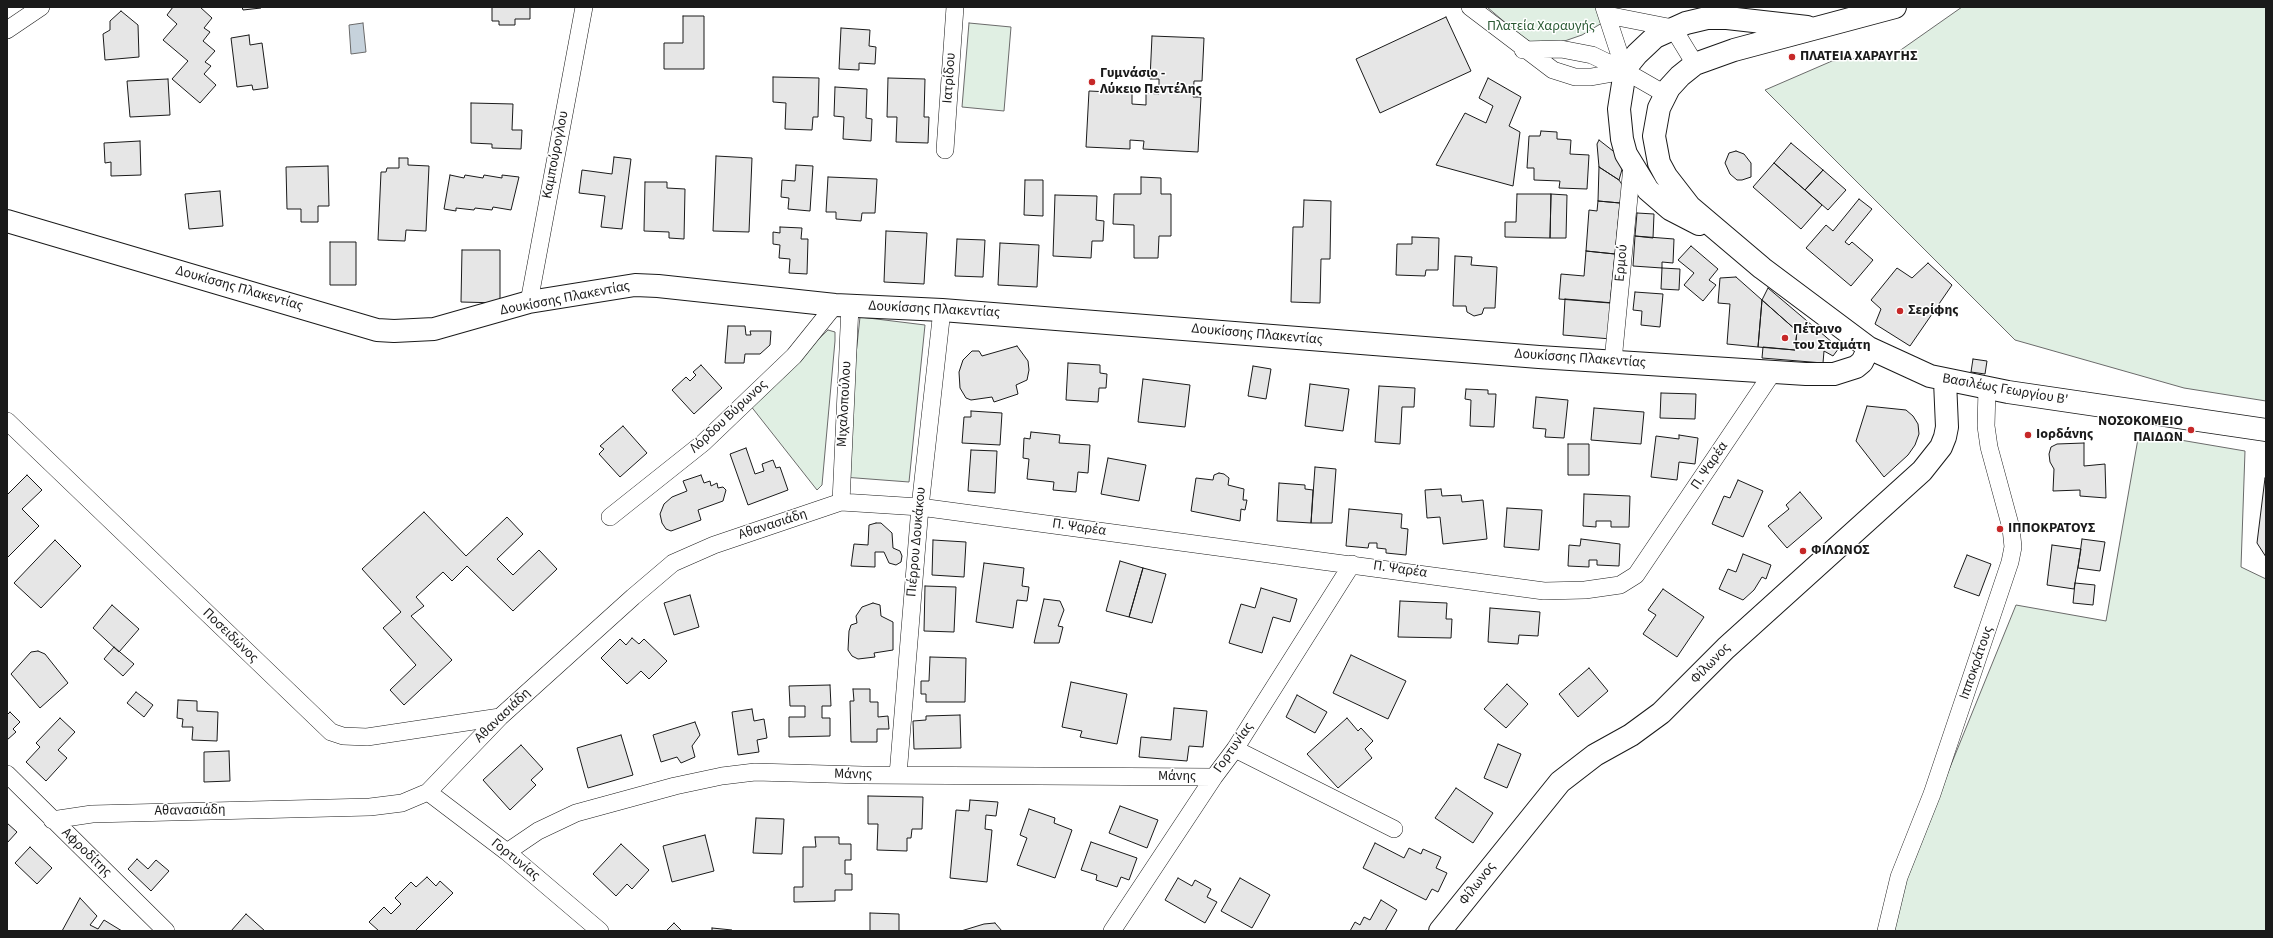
<!DOCTYPE html>
<html>
<head>
<meta charset="utf-8">
<style>
	body { margin:0 }
	#map { position:relative; width:2273px; height:938px; overflow:hidden; background:#fff; font-family:"Source Sans 3",sans-serif }
	canvas { display:block }
	.frame { position:absolute; inset:0; border:8px solid #1a1a1a; pointer-events:none }
</style>
</head>
<body>
<div id="map">
<canvas width="2273" height="938"></canvas>
<div class="frame"></div>
</div>
<script>
const ctx = document.querySelector('canvas').getContext('2d');
ctx.lineJoin = 'round';
function paint(path, color) {
  ctx.fillStyle = color;
  ctx.fill(path, 'evenodd');
}
function shape(rows) {
  const path = new Path2D();
  for (const r of rows) {
    path.moveTo(r[0], r[1]);
    for (let i = 2; i < r.length; i += 2) path.lineTo(r[i], r[i + 1]);
  }
  return path;
}
function stroke(path, color, width, dash) {
  ctx.strokeStyle = color;
  ctx.lineWidth = width;
  ctx.lineCap = dash ? 'butt' : 'round';
  ctx.setLineDash(dash || []);
  ctx.stroke(path);
}
function drawText(font, color, halo, rows, align = 'center') {
  ctx.font = font + ' "Source Sans 3",sans-serif';
  ctx.lineWidth = 3;
  ctx.setLineDash([]);
  ctx.textBaseline = 'middle';
  ctx.strokeStyle = halo;
  ctx.fillStyle = color;
  for (const [text, x, y, turn = 0] of rows) {
    ctx.save();
    ctx.translate(x, y);
    ctx.rotate((+turn || 0) * Math.PI / 180);
    ctx.textAlign = isNaN(turn) ? turn : align;
    if (halo) ctx.strokeText(text, 0, 0);
    ctx.fillText(text, 0, 0);
    ctx.restore();
  }
}
const green = shape([
	[1487,7,1596,7,1602,23,1582,35,1550,46,1535,48,1487,7],
	[1962,7,2266,7,2266,401,2184,388,2015,340,1765,90,1832,61,1895,54,1962,7],
	[969,23,1011,27,1004,111,962,107,969,23],
	[860,317,925,325,909,482,843,477,860,317],
	[828,330,835,332,835,341,822,485,817,490,750,405,828,330],
	[2139,433,2245,451,2241,567,2266,579,2266,931,1894,931,1907,873,2016,605,2106,621,2139,433]
]);
const water = shape([
	[363,23,366,52,351,54,349,25,363,23]
]);
const building = shape([
	[173,7,200,7,212,18,204,28,210,32,203,41,215,51,205,62,211,66,204,74,216,85,200,103,172,79,188,61,163,40,177,24,167,15,173,7],
	[242,7,261,7,261,8,243,10,242,7],
	[492,7,530,7,530,19,515,19,515,25,499,25,499,21,492,21,492,7],
	[121,11,138,25,139,57,105,60,103,34,110,30,110,21,121,11],
	[683,16,704,16,704,69,664,69,664,43,683,43,683,16],
	[1446,17,1471,71,1380,113,1356,59,1446,17],
	[841,28,870,30,869,46,876,47,875,64,859,63,859,70,839,69,841,28],
	[249,35,250,45,262,43,268,88,253,90,252,85,237,87,231,38,249,35],
	[1152,36,1204,38,1202,81,1194,81,1193,97,1201,97,1198,152,1143,149,1144,141,1130,140,1130,149,1086,147,1089,91,1132,93,1132,104,1146,105,1146,93,1159,94,1159,79,1150,79,1152,36],
	[773,77,819,78,818,117,813,117,812,130,785,129,786,103,773,102,773,77],
	[888,78,925,79,924,117,929,117,928,143,896,142,897,117,887,117,888,78],
	[1488,78,1521,97,1509,126,1520,132,1513,186,1436,165,1465,113,1486,123,1493,106,1479,98,1488,78],
	[168,79,170,115,130,117,127,81,168,79],
	[835,87,867,89,866,118,872,119,871,141,843,139,844,117,834,116,835,87],
	[471,103,513,104,512,130,522,130,521,149,492,148,492,144,471,143,471,103],
	[1541,131,1557,132,1557,139,1571,140,1570,154,1589,155,1587,189,1559,188,1560,181,1534,180,1534,168,1527,168,1529,136,1540,136,1541,131],
	[1599,140,1622,158,1623,166,1619,180,1599,167,1597,144,1599,140],
	[140,141,141,175,111,176,111,162,105,163,104,143,140,141],
	[1791,143,1823,170,1805,190,1774,163,1791,143],
	[1736,151,1744,154,1751,163,1751,177,1742,180,1737,180,1730,174,1725,163,1729,153,1736,151],
	[716,156,752,158,749,232,713,231,716,156],
	[614,157,631,159,622,229,601,227,605,196,579,193,582,170,612,174,614,157],
	[399,158,408,158,408,165,429,166,426,231,406,230,405,241,378,240,381,172,386,172,387,168,399,168,399,158],
	[1774,163,1822,205,1801,229,1753,187,1774,163],
	[796,165,813,166,810,211,788,209,789,198,781,197,782,180,795,181,796,165],
	[328,166,329,206,318,206,318,222,301,222,301,209,287,209,286,167,328,166],
	[1599,167,1619,180,1623,186,1620,203,1598,201,1599,167],
	[1823,170,1846,190,1828,210,1805,190,1823,170],
	[450,175,464,178,465,175,483,178,484,175,502,178,502,175,519,177,511,210,493,207,492,210,475,208,474,210,456,208,456,211,444,209,450,175],
	[828,177,877,179,875,213,862,213,861,221,836,219,836,212,826,212,828,177],
	[1141,177,1161,178,1161,194,1171,194,1171,236,1159,236,1158,258,1134,258,1134,225,1113,224,1114,194,1141,194,1141,177],
	[1025,180,1043,180,1043,216,1024,215,1025,180],
	[645,182,667,182,667,188,685,189,684,239,669,238,669,232,644,231,645,182],
	[220,191,223,226,189,229,185,194,220,191],
	[1517,194,1551,194,1550,238,1505,237,1505,222,1516,222,1517,194],
	[1551,194,1567,195,1566,238,1550,238,1551,194],
	[1055,195,1097,196,1096,220,1104,221,1103,241,1092,241,1091,258,1053,256,1055,195],
	[1859,199,1872,209,1845,242,1849,245,1852,242,1873,260,1851,286,1806,248,1826,225,1833,231,1859,199],
	[1304,200,1331,201,1330,259,1321,259,1320,303,1291,302,1293,227,1303,227,1304,200],
	[1598,201,1620,203,1615,254,1586,251,1589,210,1597,211,1598,201],
	[1637,213,1654,214,1653,238,1635,236,1637,213],
	[780,227,802,228,801,239,808,239,807,274,789,273,790,259,779,258,780,245,773,244,773,232,780,233,780,227],
	[886,231,927,233,924,284,884,282,886,231],
	[1635,236,1674,239,1673,263,1662,262,1662,268,1633,266,1635,236],
	[1412,237,1439,238,1438,270,1426,270,1425,276,1396,275,1397,244,1412,244,1412,237],
	[957,239,985,240,983,277,955,276,957,239],
	[330,242,356,242,356,285,330,285,330,242],
	[1000,243,1039,245,1037,287,998,285,1000,243],
	[1691,246,1718,269,1709,280,1716,285,1703,301,1684,285,1694,273,1678,260,1691,246],
	[462,250,500,250,500,303,461,302,462,250],
	[1586,251,1615,254,1610,303,1559,299,1561,274,1584,276,1586,251],
	[1455,256,1472,257,1471,265,1497,267,1495,308,1484,308,1482,314,1474,316,1467,312,1466,306,1453,306,1455,256],
	[1928,263,1952,285,1910,346,1875,324,1881,309,1871,300,1897,268,1912,278,1928,263],
	[1662,268,1680,269,1679,290,1661,289,1662,268],
	[1736,277,1762,300,1758,347,1727,344,1730,304,1718,303,1720,278,1736,277],
	[1768,288,1839,348,1833,356,1824,351,1823,363,1762,358,1763,347,1795,350,1797,331,1762,300,1768,288],
	[1635,292,1663,294,1660,327,1641,325,1642,311,1633,310,1635,292],
	[1565,299,1614,303,1611,339,1563,335,1565,299],
	[1762,300,1797,331,1795,350,1758,347,1762,300],
	[728,326,745,326,746,335,751,335,750,331,771,331,770,345,760,354,745,354,744,363,725,363,728,326],
	[1017,346,1028,361,1029,370,1027,380,1016,385,1018,394,994,402,992,397,971,400,966,398,960,388,959,372,963,360,972,351,979,351,982,356,1017,346],
	[1973,359,1987,361,1985,374,1971,372,1973,359],
	[1068,363,1100,365,1100,373,1107,374,1106,388,1099,388,1098,402,1066,400,1068,363],
	[701,365,722,388,694,414,672,390,686,377,690,381,696,375,693,372,701,365],
	[1253,366,1271,369,1266,399,1248,396,1253,366],
	[1143,379,1190,385,1185,427,1138,422,1143,379],
	[1310,384,1349,389,1343,431,1305,426,1310,384],
	[1379,386,1415,388,1414,407,1402,407,1400,444,1375,442,1379,386],
	[1466,389,1488,390,1488,394,1496,394,1494,427,1470,426,1471,400,1465,399,1466,389],
	[1661,393,1696,394,1695,419,1660,418,1661,393],
	[1536,397,1568,400,1564,438,1545,437,1546,429,1533,428,1536,397],
	[1867,406,1906,410,1913,416,1918,424,1919,434,1915,445,1908,455,1884,477,1856,441,1867,406],
	[1594,408,1644,412,1641,444,1591,440,1594,408],
	[971,411,1002,413,1000,445,962,443,964,417,971,417,971,411],
	[623,426,647,453,620,477,599,454,604,449,600,446,623,426],
	[1031,432,1060,435,1059,443,1090,445,1088,473,1078,472,1076,492,1053,490,1054,482,1027,479,1029,459,1023,458,1024,438,1030,439,1031,432],
	[1679,435,1698,438,1695,464,1679,462,1677,480,1651,477,1656,436,1679,439,1679,435],
	[2084,443,2084,466,2105,464,2106,498,2080,496,2080,490,2053,491,2054,469,2050,462,2049,454,2051,447,2057,444,2084,443],
	[1568,444,1589,444,1589,475,1568,475,1568,444],
	[746,448,755,474,764,471,762,464,773,460,776,468,780,467,788,490,748,505,730,454,746,448],
	[971,450,997,451,995,493,968,491,971,450],
	[1108,458,1146,465,1139,501,1101,494,1108,458],
	[1315,467,1336,469,1332,523,1311,523,1315,467],
	[1219,473,1224,474,1229,478,1228,485,1244,489,1243,500,1247,500,1245,510,1241,509,1240,521,1191,511,1196,478,1213,480,1214,475,1219,473],
	[27,475,42,490,22,509,39,526,7,558,7,495,27,475],
	[701,475,704,483,710,481,711,486,717,483,718,488,723,487,726,490,723,501,698,510,701,520,671,531,666,529,662,523,660,514,664,504,672,497,687,491,683,481,701,475],
	[2265,478,2266,478,2266,557,2257,543,2265,478],
	[1738,480,1763,491,1743,537,1712,524,1724,496,1730,498,1738,480],
	[1279,483,1305,485,1305,489,1313,490,1311,523,1277,521,1279,483],
	[1441,489,1442,496,1461,495,1462,502,1483,500,1487,539,1443,544,1440,517,1427,518,1425,490,1441,489],
	[1800,492,1822,518,1787,548,1768,526,1789,509,1786,505,1800,492],
	[1584,494,1630,496,1629,527,1611,527,1611,521,1596,521,1596,527,1583,526,1584,494],
	[1507,508,1542,510,1539,550,1504,547,1507,508],
	[1349,509,1402,514,1401,528,1408,529,1406,555,1386,553,1386,549,1377,548,1377,543,1369,543,1368,548,1346,546,1349,509],
	[424,512,466,556,507,517,523,534,497,559,513,575,539,550,557,569,513,611,467,566,452,581,443,572,416,597,424,606,411,616,452,660,404,705,390,690,416,665,383,628,401,612,362,569,424,512],
	[876,523,881,523,892,533,893,548,900,551,902,556,901,562,896,565,889,563,884,552,875,552,875,567,851,566,854,544,868,545,869,525,876,523],
	[1581,539,1620,544,1619,566,1597,565,1597,560,1589,560,1589,567,1568,566,1569,545,1580,546,1581,539],
	[2082,539,2105,542,2100,571,2078,568,2082,539],
	[55,540,81,566,41,608,14,583,55,540],
	[933,540,966,542,964,577,932,575,933,540],
	[2052,545,2081,549,2074,589,2047,585,2052,545],
	[1743,554,1771,565,1766,579,1762,577,1754,590,1743,600,1719,589,1728,569,1736,572,1743,554],
	[1967,555,1991,564,1979,596,1954,587,1967,555],
	[1120,561,1143,568,1129,617,1106,611,1120,561],
	[984,563,1024,568,1022,586,1029,587,1027,601,1017,600,1013,628,976,622,984,563],
	[1143,568,1166,574,1152,623,1129,617,1143,568],
	[2075,583,2095,585,2093,605,2073,603,2075,583],
	[925,586,956,587,954,632,924,631,925,586],
	[1261,588,1297,599,1290,622,1273,617,1262,653,1229,643,1241,604,1255,608,1261,588],
	[1663,589,1704,617,1677,657,1643,634,1656,615,1648,610,1663,589],
	[690,595,699,627,674,635,664,603,690,595],
	[1044,599,1060,601,1064,610,1058,626,1063,627,1059,643,1034,643,1044,599],
	[1400,601,1447,603,1446,619,1452,619,1451,638,1398,637,1400,601],
	[873,603,880,605,881,616,893,622,893,650,874,653,875,657,858,659,852,656,848,650,849,631,851,625,857,623,856,616,862,607,873,603],
	[112,605,139,629,119,652,93,628,112,605],
	[1490,608,1540,612,1538,636,1519,635,1518,644,1488,642,1490,608],
	[632,638,639,644,644,639,667,661,649,679,641,671,627,684,601,658,620,639,626,645,632,638],
	[114,647,134,664,123,676,104,659,114,647],
	[38,651,45,654,68,683,40,708,11,674,31,652,38,651],
	[1351,655,1406,681,1388,719,1333,693,1351,655],
	[930,657,966,658,965,702,926,702,926,694,921,694,921,681,929,681,930,657],
	[1589,668,1608,691,1578,717,1559,694,1589,668],
	[1071,682,1127,694,1117,744,1080,737,1082,731,1062,727,1071,682],
	[1507,684,1528,704,1506,728,1484,709,1507,684],
	[830,685,831,706,822,706,822,718,830,718,830,736,789,737,789,717,805,717,805,706,790,706,789,686,830,685],
	[853,689,870,689,870,702,878,702,878,717,888,716,889,729,877,729,877,742,851,742,850,701,854,701,853,689],
	[136,692,153,705,144,717,127,703,136,692],
	[1297,695,1327,712,1315,733,1286,717,1297,695],
	[178,700,197,701,197,711,218,712,217,741,192,740,193,727,182,727,183,719,177,718,178,700],
	[1174,708,1207,711,1203,747,1189,746,1187,761,1139,757,1141,737,1171,740,1174,708],
	[752,709,754,721,764,719,767,738,757,740,759,752,738,755,732,712,752,709],
	[10,712,20,722,13,729,16,732,7,740,7,715,10,712],
	[960,715,961,748,914,749,913,721,926,720,926,716,960,715],
	[60,718,75,732,58,750,67,758,46,781,26,762,40,747,36,743,60,718],
	[1347,718,1358,731,1361,728,1373,741,1365,749,1372,758,1338,788,1307,754,1347,718],
	[695,722,700,735,692,746,695,757,681,763,677,757,661,762,653,735,695,722],
	[621,735,633,775,588,788,577,748,621,735],
	[1498,744,1521,754,1507,788,1484,778,1498,744],
	[521,745,543,769,531,780,536,785,510,810,483,780,521,745],
	[229,751,230,781,204,782,204,752,229,751],
	[1456,788,1493,813,1473,843,1435,818,1456,788],
	[868,796,923,797,922,829,912,829,911,838,907,838,907,851,877,850,878,824,868,824,868,796],
	[970,800,998,802,996,816,986,815,985,829,992,830,987,882,950,878,956,810,969,811,970,800],
	[1120,806,1158,820,1147,848,1109,833,1120,806],
	[1029,809,1055,818,1054,823,1072,830,1055,878,1017,865,1027,838,1020,835,1029,809],
	[756,818,784,819,782,854,753,853,756,818],
	[7,823,17,832,7,843,7,823],
	[705,835,714,871,672,882,663,846,705,835],
	[815,837,839,837,839,844,851,844,851,860,845,860,845,874,852,874,852,890,835,890,835,901,794,902,794,887,803,887,803,847,816,847,815,837],
	[1091,842,1137,858,1129,880,1121,877,1117,887,1096,880,1097,875,1081,870,1091,842],
	[1375,843,1404,858,1409,848,1421,854,1423,849,1441,857,1436,868,1447,873,1438,892,1432,889,1426,900,1363,868,1375,843],
	[621,844,649,870,632,889,627,884,616,896,593,874,621,844],
	[30,847,52,868,37,884,15,863,30,847],
	[137,859,148,869,156,860,169,871,151,891,128,869,137,859],
	[427,877,436,886,440,881,453,893,415,931,379,931,369,922,384,907,391,914,401,904,395,898,411,882,416,887,427,877],
	[1178,878,1192,886,1195,880,1211,889,1207,897,1217,902,1205,923,1165,900,1178,878],
	[1240,878,1270,895,1252,928,1221,911,1240,878],
	[80,898,97,916,90,925,98,929,104,920,122,931,62,931,80,898],
	[1381,900,1397,910,1385,931,1350,931,1355,922,1360,925,1364,917,1370,920,1381,900],
	[870,913,899,914,899,931,870,931,870,913],
	[246,914,265,931,231,931,246,914],
	[674,923,682,931,666,931,674,923],
	[995,923,1002,931,961,931,984,924,995,923],
	[712,928,732,930,732,931,712,931,712,928]
]);
const street = shape([
	[1470,7,1553,70,1575,77,1591,77,1625,71],
	[1604,7,1625,71],
	[1607,15,1673,28,1695,64],
	[7,30,41,7],
	[1523,50,1561,49,1592,55,1625,71,1665,94],
	[945,150,955,7],
	[529,302,584,7],
	[1613,361,1632,166],
	[7,421,331,732,343,736,367,737,500,717],
	[841,502,850,306],
	[610,517,703,443,794,356,835,305],
	[1235,749,1394,829],
	[7,774,166,931],
	[898,775,920,507,942,310],
	[428,792,507,852,600,931],
	[52,820,92,814,370,807,402,803,428,792,500,717,633,597,673,563,714,545,841,502,920,507,1544,591,1585,590,1620,585,1636,575,1773,372],
	[507,852,538,831,576,813,675,786,722,776,755,772,863,775,1214,777],
	[1112,931,1214,777,1235,749,1352,564],
	[1886,931,1899,877,1932,794,2010,562,2013,547,2011,528,1989,447,1986,426,1987,389]
]);
const secondary = shape([
	[1895,7,1734,50,1695,64,1680,76,1669,88,1659,108,1654,136,1659,163,1666,176,1690,207,1762,268,1869,348,1930,376,2008,392,2266,430],
	[7,221,377,330,394,331,434,329,529,302,635,285,658,286,835,305,942,310,1539,357,1806,374,1834,374,1856,367,1862,362,1869,348],
	[1699,224,1670,209,1648,190,1626,154,1622,139,1619,109,1625,71,1628,65,1637,54,1655,37,1686,23,1707,18,1727,18,1807,27],
	[1440,931,1560,782,1595,755,1631,735,1661,713,1726,648,1922,471,1941,447,1945,437,1947,427,1945,381]
]);
const markers = [
	[1792,57,4,"#c62828"],
	[1092,82,4,"#c62828"],
	[1900,311,4,"#c62828"],
	[1785,338,4,"#c62828"],
	[2191,430,4,"#c62828"],
	[2028,435,4,"#c62828"],
	[2000,529,4,"#c62828"],
	[1803,551,4,"#c62828"]
];
const parkNames = [
	["Πλατεία Χαραυγής",1541,27]
];
const poiNames = [
	["ΠΛΑΤΕΙΑ ΧΑΡΑΥΓΗΣ",1800,57],
	["Γυμνάσιο -",1100,74],
	["Λύκειο Πεντέλης",1100,90],
	["Σερίφης",1908,311],
	["Πέτρινο",1793,330],
	["του Σταμάτη",1793,346],
	["ΝΟΣΟΚΟΜΕΙΟ",2183,422,"right"],
	["ΠΑΙΔΩΝ",2183,438,"right"],
	["Ιορδάνης",2036,435],
	["ΙΠΠΟΚΡΑΤΟΥΣ",2008,529],
	["ΦΙΛΩΝΟΣ",1811,551]
];
const streetNames = [
	["Ιατρίδου",950,78,-86],
	["Καμπούρογλου",556,155,-79],
	["Ερμού",1622,263,-85],
	["Δουκίσσης Πλακεντίας",239,289,16],
	["Δουκίσσης Πλακεντίας",565,299,-11],
	["Δουκίσσης Πλακεντίας",934,310,3],
	["Δουκίσσης Πλακεντίας",1257,335,5],
	["Δουκίσσης Πλακεντίας",1580,359,4],
	["Βασιλέως Γεωργίου Β'",2005,390,10],
	["Μιχαλοπούλου",845,404,-87],
	["Λόρδου Βύρωνος",729,417,-43],
	["Π. Ψαρέα",1710,466,-56],
	["Αθανασιάδη",773,525,-18],
	["Π. Ψαρέα",1079,528,8],
	["Πιέρρου Δουκάκου",917,542,-85],
	["Π. Ψαρέα",1400,570,8],
	["Ποσειδώνος",230,636,44],
	["Ιπποκράτους",1977,663,-71],
	["Φίλωνος",1711,664,-46],
	["Αθανασιάδη",503,716,-44],
	["Γορτυνίας",1234,748,-55],
	["Μάνης",853,775,1],
	["Μάνης",1177,777],
	["Αθανασιάδη",190,811,-1],
	["Αφροδίτης",86,853,44],
	["Γορτυνίας",515,860,39],
	["Φίλωνος",1478,884,-52]
];
paint(green, '#e0efe3');
stroke(green, '#6a6a6a', 1);
paint(water, '#c6d2dc');
stroke(water, '#6a6a6a', 1);
paint(building, '#e6e6e6');
stroke(building, '#1a1a1a', 1);
stroke(street, '#1a1a1a', 18);
stroke(secondary, '#1a1a1a', 24);
stroke(street, '#fff', 17);
stroke(secondary, '#fff', 22);
for (const [x, y, r, color] of markers) {
  const dot = new Path2D();
  dot.arc(x, y, r, 0, 2 * Math.PI);
  ctx.fillStyle = color;
  ctx.fill(dot);
  stroke(dot, '#fff', 1.5);
}
drawText('14px', '#2b5a34', '#fff', parkNames);
drawText('bold 14px', '#1a1a1a', '#fff', poiNames, 'left');
drawText('14px', '#1a1a1a', '#fff', streetNames);
</script>
</body>
</html>
